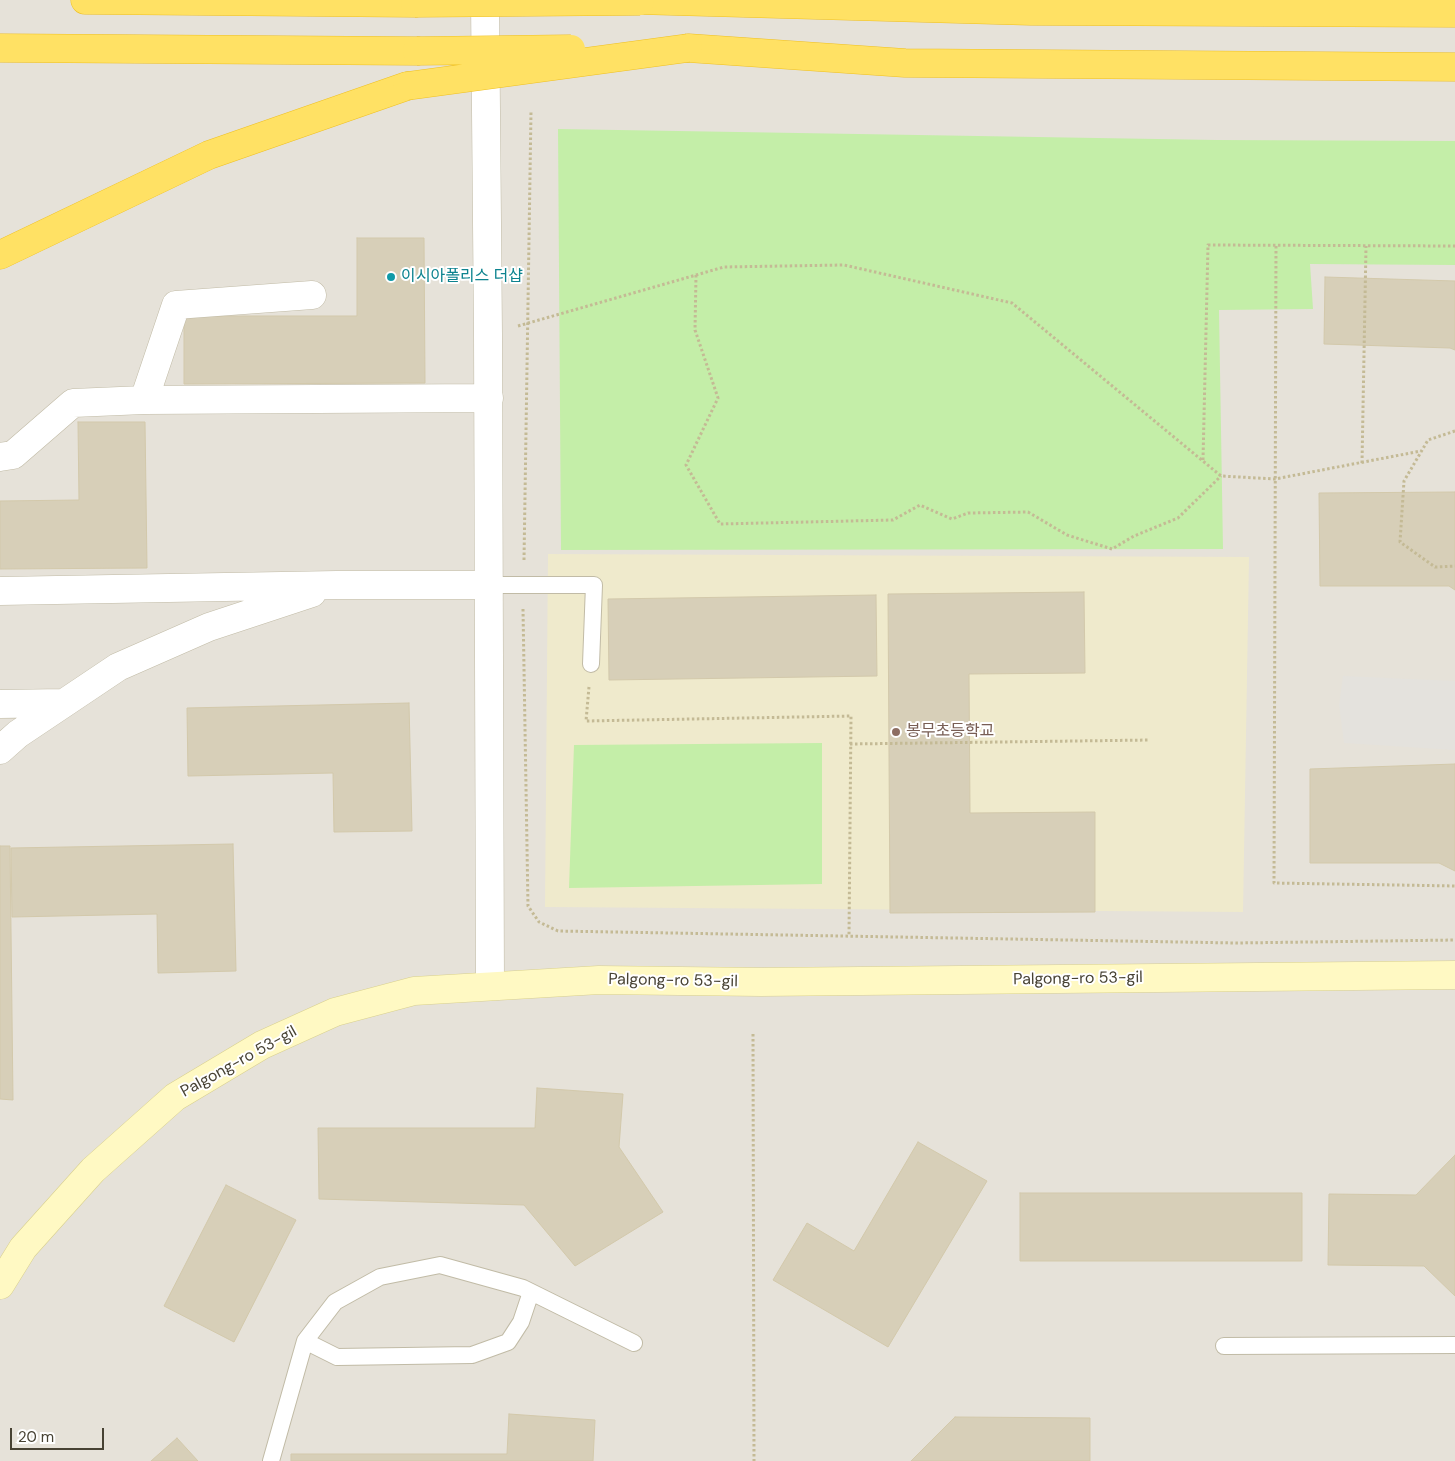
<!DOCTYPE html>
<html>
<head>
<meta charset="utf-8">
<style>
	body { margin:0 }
	#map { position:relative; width:1455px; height:1461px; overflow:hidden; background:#f4f2e4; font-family:"DM Sans",sans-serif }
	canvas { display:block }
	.scale { position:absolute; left:10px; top:1428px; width:94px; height:22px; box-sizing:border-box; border:2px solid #474233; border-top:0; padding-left:6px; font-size:15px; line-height:18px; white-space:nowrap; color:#474233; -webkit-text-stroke:4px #fff; paint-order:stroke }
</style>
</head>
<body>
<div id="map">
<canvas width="1455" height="1461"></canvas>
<div class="scale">20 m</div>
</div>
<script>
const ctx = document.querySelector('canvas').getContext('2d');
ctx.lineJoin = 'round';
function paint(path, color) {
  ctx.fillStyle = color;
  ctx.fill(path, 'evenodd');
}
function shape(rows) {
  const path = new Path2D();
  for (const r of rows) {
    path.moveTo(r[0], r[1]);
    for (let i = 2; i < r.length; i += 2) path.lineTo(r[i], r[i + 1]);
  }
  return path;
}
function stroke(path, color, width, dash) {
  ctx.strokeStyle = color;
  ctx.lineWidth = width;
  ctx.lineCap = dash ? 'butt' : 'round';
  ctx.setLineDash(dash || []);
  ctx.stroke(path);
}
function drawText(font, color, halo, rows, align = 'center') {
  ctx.font = font + ' "DM Sans","Noto Sans KR",sans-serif';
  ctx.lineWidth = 4;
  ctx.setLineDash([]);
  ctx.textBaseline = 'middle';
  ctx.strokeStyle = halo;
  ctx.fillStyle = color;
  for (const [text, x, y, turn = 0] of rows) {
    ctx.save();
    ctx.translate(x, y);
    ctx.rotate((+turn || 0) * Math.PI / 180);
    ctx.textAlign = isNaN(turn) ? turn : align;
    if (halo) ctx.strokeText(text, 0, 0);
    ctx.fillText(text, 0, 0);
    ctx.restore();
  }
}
const industrial = shape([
	[0,0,1455,0,1455,1461,0,1461]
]);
const education = shape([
	[548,554,1249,557,1243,912,545,907]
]);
const green = shape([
	[558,129,1217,140,1455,141,1455,265,1310,264,1313,309,1219,310,1223,549,561,550],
	[822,743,822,884,569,888,574,745]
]);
const parking = shape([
	[1343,676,1455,681,1455,750,1344,743,1339,705]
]);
const building = shape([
	[357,238,424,238,425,383,184,384,184,316,357,316,357,238],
	[1325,277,1455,281,1455,350,1450,348,1324,344,1325,277],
	[78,422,145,422,147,568,0,569,0,501,79,500,78,422],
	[1455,492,1455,590,1449,586,1320,586,1319,493,1455,492],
	[1084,592,1085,673,969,674,970,813,1095,812,1095,912,890,913,888,594,1084,592],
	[876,595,877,676,609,680,608,599,876,595],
	[409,703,412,831,334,832,333,773,188,776,187,708,409,703],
	[1455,764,1455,871,1439,863,1310,863,1310,769,1455,764],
	[233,844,236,971,158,973,157,914,12,917,11,848,233,844],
	[0,846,10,846,13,1100,0,1099,0,846],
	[537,1088,623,1094,619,1147,663,1212,575,1266,524,1205,319,1199,318,1128,535,1128,537,1088],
	[918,1142,987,1181,888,1347,773,1280,807,1223,854,1251,918,1142],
	[1455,1155,1455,1296,1424,1266,1328,1265,1329,1194,1416,1195,1455,1155],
	[226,1185,296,1220,234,1342,164,1306,226,1185],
	[1020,1193,1302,1193,1302,1261,1020,1261,1020,1193],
	[509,1414,595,1420,593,1461,291,1461,291,1454,507,1454,509,1414],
	[955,1417,1090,1418,1090,1461,911,1461,955,1417],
	[177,1438,198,1461,151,1461,177,1438]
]);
const path = shape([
	[1276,246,1274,883,1455,886],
	[696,275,695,330,718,398,686,465,720,524,893,520,920,505,952,519,968,513,1028,512,1067,535,1112,549,1134,536,1178,518,1221,476],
	[518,326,724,267,844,265,1012,303,1221,476,1275,479,1421,451],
	[1455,431,1428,440,1404,481,1400,542,1435,567,1455,566],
	[1203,460,1208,245,1455,246],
	[1362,463,1366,246],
	[524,560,531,111],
	[523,609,528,906,539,922,558,931,1236,943,1455,940],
	[589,687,586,721,851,716,849,936],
	[850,744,1150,740],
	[753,1034,754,1461]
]);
const lane = shape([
	[489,585,594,585,591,664],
	[305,1341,337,1357,472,1355,508,1342,521,1322,531,1292],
	[1224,1346,1455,1345],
	[271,1461,305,1341,335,1302,380,1277,440,1265,523,1288,634,1343]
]);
const street = shape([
	[485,0,488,334,490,986],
	[144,400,176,305,312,295],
	[0,457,13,455,73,403,144,400,489,398],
	[0,591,337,585,489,585],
	[0,704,64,703],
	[0,750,18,734,118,667,209,627,312,593]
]);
const secondary = shape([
	[0,1285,23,1248,93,1170,175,1097,262,1045,335,1012,414,991,599,980,761,982,1455,975]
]);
const highway = shape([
	[85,0,415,3],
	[636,0,1031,11,1455,13],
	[0,48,417,51],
	[688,48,905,63,1455,67],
	[0,255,209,155,407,86]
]);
const highwayBridge = shape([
	[415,3,640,1],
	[417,51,571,49],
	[407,86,688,48]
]);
const markers = [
	[391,277,5,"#0f9aa8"],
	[896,732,5,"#8d6e63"]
];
const cultureNames = [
	["이시아폴리스 더샵",401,277]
];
const educationNames = [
	["봉무초등학교",906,732]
];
const streetNames = [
	["Palgong-ro 53-gil",1078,979,-1],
	["Palgong-ro 53-gil",673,981,1],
	["Palgong-ro 53-gil",239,1062,-29]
];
paint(industrial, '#e6e2d9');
paint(education, '#efeacc');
paint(green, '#c4eea8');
paint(parking, '#e4e2dd');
paint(building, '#d7cfb8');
stroke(building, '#d3c9ab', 1);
stroke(lane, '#c1bba6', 18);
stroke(street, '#c1bba6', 29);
stroke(secondary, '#d9d08e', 29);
stroke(highway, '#efc023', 29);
stroke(path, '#c4ba95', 3, [2.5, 2.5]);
stroke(lane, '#fff', 16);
stroke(street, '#fff', 28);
stroke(secondary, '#fff9c3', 28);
stroke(highway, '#ffe164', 28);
stroke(highwayBridge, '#efc023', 29, []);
stroke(highwayBridge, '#ffe164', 28);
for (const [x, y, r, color] of markers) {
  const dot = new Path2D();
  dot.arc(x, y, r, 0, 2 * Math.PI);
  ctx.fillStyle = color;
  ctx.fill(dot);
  stroke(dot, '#fff', 2);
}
drawText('16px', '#0d838f', '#fff', cultureNames, 'left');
drawText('16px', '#785e54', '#fff', educationNames, 'left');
drawText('16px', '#474233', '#fff', streetNames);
</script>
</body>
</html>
